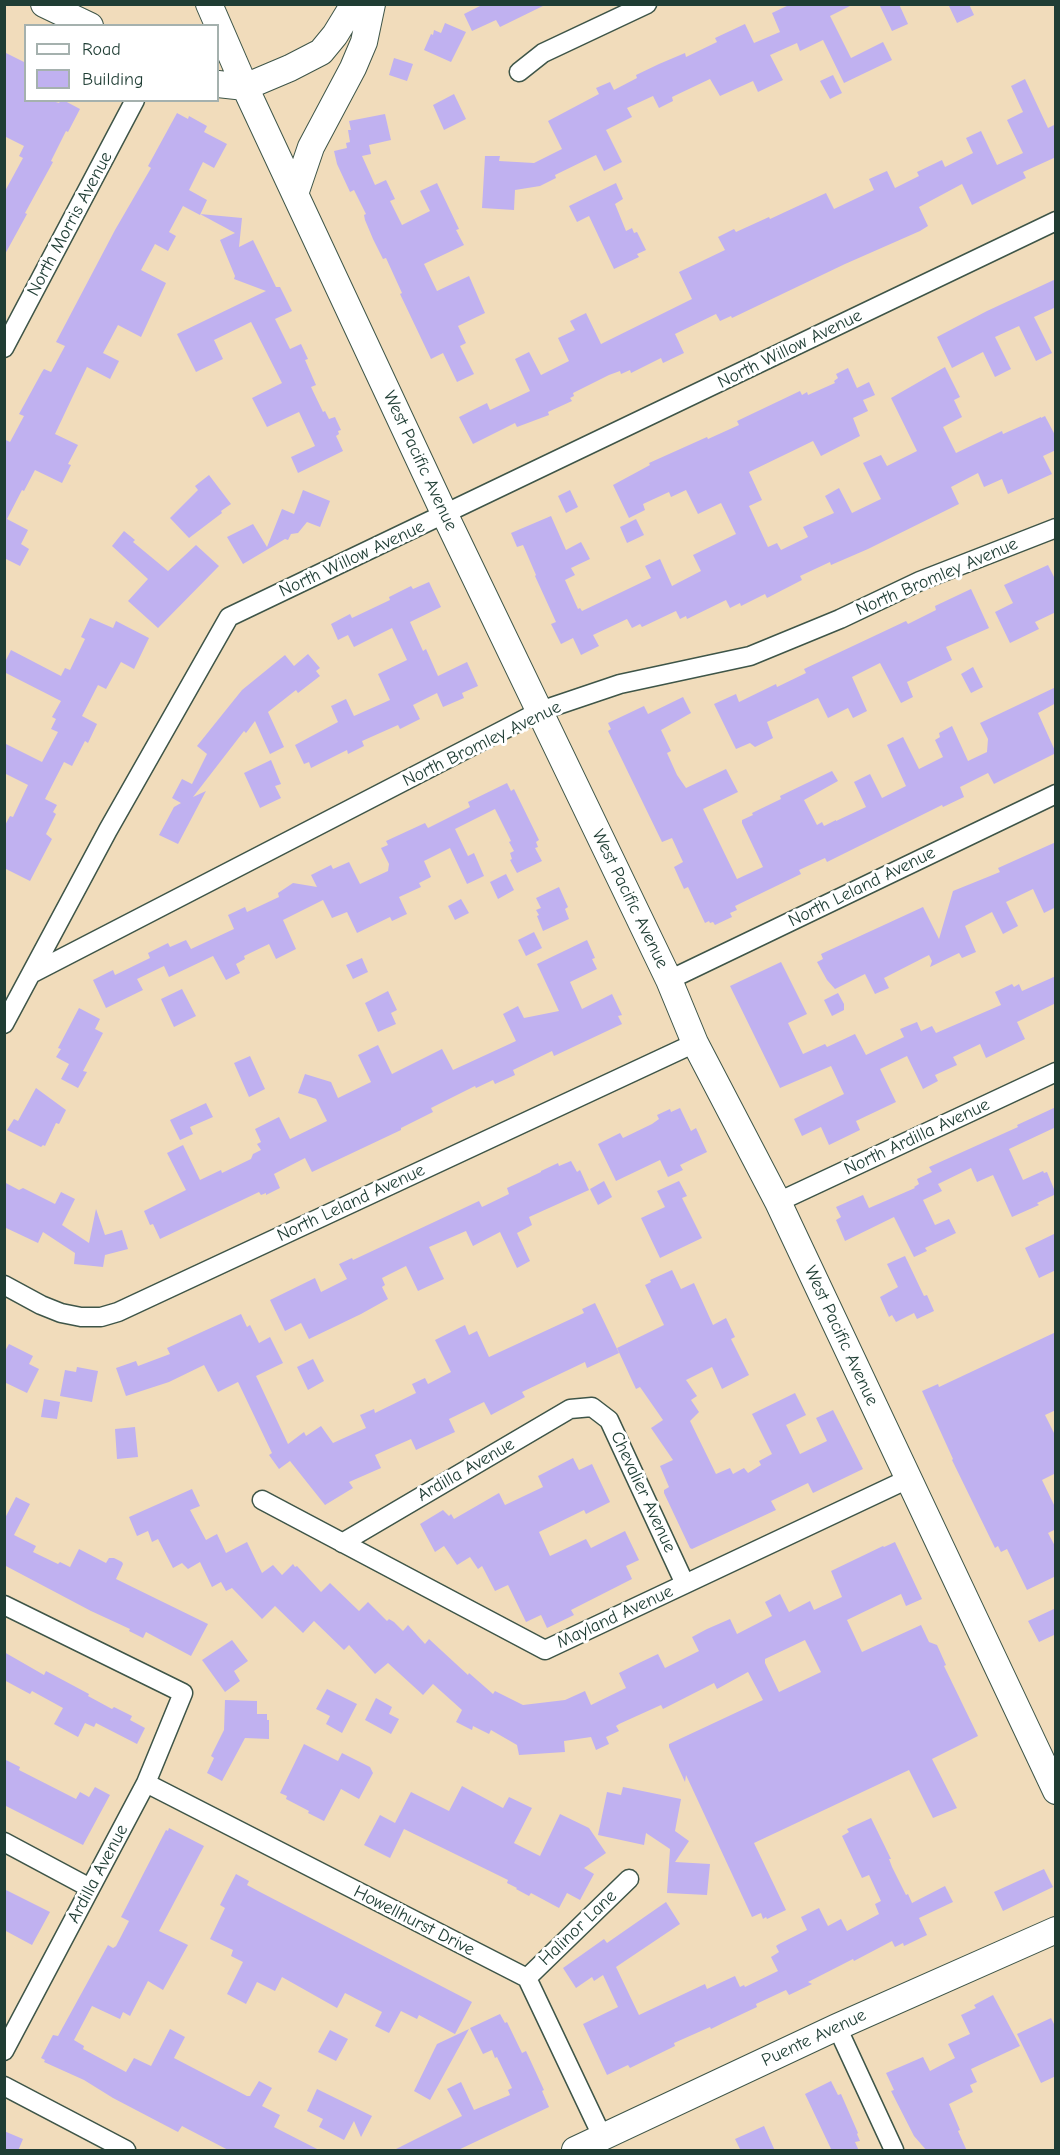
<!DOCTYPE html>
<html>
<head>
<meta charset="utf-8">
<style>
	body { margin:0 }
	#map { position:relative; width:1060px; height:2155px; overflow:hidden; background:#f1dcbb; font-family:"Comic Neue",sans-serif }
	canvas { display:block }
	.frame { position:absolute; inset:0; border:6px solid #1f3d34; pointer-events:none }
	.legend { position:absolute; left:24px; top:24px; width:195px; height:78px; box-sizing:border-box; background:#fff; border:2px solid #a5b1ae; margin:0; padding:8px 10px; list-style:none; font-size:18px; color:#1f3d34 }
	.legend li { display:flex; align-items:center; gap:12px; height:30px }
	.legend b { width:30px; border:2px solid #a5b1ae }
</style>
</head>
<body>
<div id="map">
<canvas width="1060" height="2155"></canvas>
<div class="frame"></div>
<ul class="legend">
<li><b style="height:8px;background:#fff"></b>Road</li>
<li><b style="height:16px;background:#c0b1f0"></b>Building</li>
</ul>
</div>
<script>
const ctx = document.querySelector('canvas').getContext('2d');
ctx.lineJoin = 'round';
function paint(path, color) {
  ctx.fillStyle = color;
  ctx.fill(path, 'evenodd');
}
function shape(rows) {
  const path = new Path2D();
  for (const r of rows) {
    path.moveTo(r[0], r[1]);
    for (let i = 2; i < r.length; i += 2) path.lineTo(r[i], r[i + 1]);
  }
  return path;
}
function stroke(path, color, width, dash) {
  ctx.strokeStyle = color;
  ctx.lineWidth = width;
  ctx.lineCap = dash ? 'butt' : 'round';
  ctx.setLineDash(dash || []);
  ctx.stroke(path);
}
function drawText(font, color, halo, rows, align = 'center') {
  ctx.font = font + ' "Comic Neue",sans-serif';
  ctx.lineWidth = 6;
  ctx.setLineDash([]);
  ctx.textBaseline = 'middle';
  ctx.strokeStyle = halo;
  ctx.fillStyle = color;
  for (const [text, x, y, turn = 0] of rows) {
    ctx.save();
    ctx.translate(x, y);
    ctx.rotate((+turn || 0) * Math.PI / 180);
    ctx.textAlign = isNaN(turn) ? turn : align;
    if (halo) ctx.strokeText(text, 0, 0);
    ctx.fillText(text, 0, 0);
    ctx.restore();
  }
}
const building = shape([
	[484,4,547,4,500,27,496,20,472,31,464,14],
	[791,4,854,4,830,16,851,58,883,42,892,60,844,83,823,40,800,51,797,43,770,55,783,80,758,92,753,81,720,96,710,79,672,97,673,101,659,108,653,96,627,108,632,117,606,130,622,162,604,171,596,155,555,175,556,178,540,186,515,190,514,210,482,208,485,156,500,156,499,161,534,163,562,149,548,121,599,94,596,88,610,82,614,90,637,78,636,75,659,64,685,53,686,57,717,42,715,38,745,24,754,43,780,32,772,13],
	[879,4,899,4,908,24,892,31],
	[948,4,969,4,974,15,957,23],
	[445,23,466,32,451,62,424,50,431,34,433,35,434,30,441,33],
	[4,52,26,63,26,100,49,100,59,103,61,100,63,100,80,109,68,132,66,131,51,161,53,162,25,213,27,214,4,256,4,193,23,158,19,156,24,146,4,136],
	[394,58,413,64,407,81,389,75],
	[833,75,842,93,830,99,820,81],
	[1025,79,1048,128,1056,124,1056,157,1023,172,1026,178,972,205,962,184,919,207,928,226,920,231,845,264,732,318,731,316,720,321,716,314,675,334,684,353,663,363,661,358,631,373,630,370,621,374,620,371,609,375,573,393,574,396,570,398,572,401,548,412,549,415,517,427,515,423,473,444,459,417,487,403,490,410,530,391,515,359,529,352,541,375,569,361,558,338,575,330,570,321,586,313,601,344,692,299,679,272,725,250,718,237,734,229,736,232,769,217,770,219,826,193,834,209,874,190,869,179,887,171,895,188,919,176,917,172,942,160,945,167,973,153,966,138,981,131,997,165,1023,153,1007,120,1023,112,1011,86],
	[454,94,466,119,444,130,433,105],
	[177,113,188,119,189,116,207,126,204,132,227,144,214,168,203,162,189,190,207,200,200,215,183,206,169,232,176,236,168,251,155,244,141,270,166,283,141,337,118,325,103,353,119,361,110,379,87,367,72,398,55,434,78,445,68,464,71,465,62,483,35,470,24,491,22,490,7,519,28,530,21,544,29,549,20,566,4,558,4,439,10,442,24,416,19,414,42,372,44,369,51,372,65,346,56,342,115,230,151,168,148,166],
	[385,114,391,140,369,145,371,154,362,156,375,185,386,180,395,199,390,201,402,225,430,211,420,191,437,183,459,229,456,230,464,245,424,264,437,291,469,276,485,313,458,326,466,343,460,346,474,374,457,382,443,353,431,359,400,294,402,293,386,258,383,259,373,239,365,220,364,215,366,214,354,190,350,192,337,164,334,151,347,148,346,143,350,142,348,130,351,130,349,121],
	[616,183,623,199,615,204,626,231,632,228,634,233,637,232,646,250,637,254,639,257,614,269,589,216,577,222,569,206],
	[200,214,242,218,239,247,253,240,276,287,280,287,292,311,275,319,290,349,301,344,308,359,305,360,316,385,311,387,323,412,325,411,329,419,335,417,341,430,338,431,339,434,336,436,343,451,298,473,291,457,315,446,299,412,267,427,252,398,282,383,251,322,214,340,223,359,196,372,177,334,266,291,234,279,235,276,220,240,235,233],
	[1056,279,1056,307,1034,317,1052,353,1036,361,1019,326,995,337,1011,369,995,377,983,352,952,368,937,337,987,311],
	[945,367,960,397,954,400,962,417,943,427,956,453,1002,431,1003,434,1041,417,1041,418,1045,416,1056,437,1056,450,1043,456,1052,474,1008,494,1002,479,984,487,978,473,951,487,959,504,868,549,831,565,830,562,800,576,802,580,767,598,765,594,741,606,740,603,730,608,726,600,687,619,686,616,680,619,676,611,642,627,640,624,632,628,627,619,593,635,599,646,581,655,573,638,561,644,551,624,556,622,535,576,536,575,523,545,517,547,511,533,551,516,566,550,581,542,590,559,571,568,575,575,565,580,578,609,580,608,582,611,651,578,645,566,660,559,672,586,701,571,693,555,736,534,721,503,698,514,686,490,671,497,669,492,643,504,645,510,629,518,613,485,650,465,649,463,707,437,708,439,739,425,737,421,800,391,802,395,807,392,808,395,835,383,834,381,838,378,836,374,848,368,857,388,869,382,875,395,863,400,868,411,853,418,860,436,821,456,813,441,749,472,762,500,749,506,768,547,777,543,781,550,808,537,803,527,834,513,825,496,839,488,852,513,881,499,863,463,881,455,887,466,917,451,891,398],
	[209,475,231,504,221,511,222,513,189,538,170,518,198,490,195,486],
	[303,490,330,501,320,527,307,522,298,533,291,534,288,540,285,539,243,564,227,537,253,524,267,547,282,509,294,514],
	[570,490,578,507,566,513,558,496],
	[636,519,644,535,627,543,620,527],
	[124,531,135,540,133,542,168,571,196,545,219,566,158,628,128,601,148,579,112,546],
	[1048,565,1056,581,1056,612,1035,622,1039,629,1010,643,995,612,1013,603,1004,585],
	[429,582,441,607,410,622,423,651,426,649,438,676,467,662,478,686,462,693,464,698,443,707,437,693,413,705,420,719,400,729,398,725,362,741,364,746,348,754,347,750,311,768,309,762,304,764,295,745,338,722,331,706,346,699,354,716,390,700,378,674,407,660,392,628,354,647,348,635,338,640,331,624,350,614,352,618,390,600,389,597,411,586,413,589],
	[971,589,989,628,946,647,952,660,907,682,913,697,901,703,880,663,852,677,867,711,853,718,848,708,828,718,818,698,767,722,773,738,755,747,750,743,736,749,714,704,736,694,739,702,776,684,777,687,806,673,804,669,906,621,908,624,936,610,935,606],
	[90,618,113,628,116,621,149,638,134,669,121,662,106,689,98,685,82,716,97,724,88,743,85,741,72,766,64,762,45,799,57,805,53,812,56,814,46,834,52,839,30,881,4,868,4,827,10,816,13,817,28,785,4,773,4,743,42,762,58,732,51,729,56,719,52,717,61,701,4,672,4,664,11,650,61,676,65,668,70,670,85,639,81,637],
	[308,654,320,668,316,671,320,676,298,693,296,690,268,712,284,747,270,754,255,721,246,733,244,731,193,797,206,791,178,844,159,835,174,807,181,803,172,798,182,779,192,784,207,754,197,746,242,690,285,655,294,666],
	[973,667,983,687,971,693,961,674],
	[1056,687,1056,703,1038,713,1056,753,994,784,988,773,960,787,964,797,943,807,942,805,827,862,825,858,799,870,801,874,735,906,737,910,730,913,732,917,715,925,713,922,710,923,709,921,705,923,688,887,684,889,674,867,683,862,672,838,662,842,608,731,611,729,608,723,644,706,648,714,683,697,691,713,661,730,671,751,667,753,677,775,686,788,726,769,738,792,703,809,737,879,763,867,742,823,742,820,753,815,752,813,781,799,780,796,832,771,838,781,804,800,817,825,822,822,824,826,836,820,836,821,866,807,854,782,870,774,882,798,906,786,887,745,903,737,919,769,943,757,935,740,940,737,939,733,952,726,968,761,987,752,988,739,980,723],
	[271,760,281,784,275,786,281,798,260,808,244,773],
	[507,783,511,791,514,789,539,840,536,842,538,847,535,848,542,861,517,873,510,860,512,859,510,853,514,851,509,842,511,841,495,809,455,829,468,856,474,853,484,876,467,884,450,848,424,861,431,877,419,883,421,887,399,897,407,914,392,921,390,917,357,933,347,912,332,918,323,900,283,920,296,949,276,959,269,944,244,956,245,959,236,964,240,973,226,980,213,956,169,977,164,966,137,979,143,990,106,1008,93,980,113,970,115,975,150,958,148,953,168,943,170,947,186,940,191,949,234,929,228,915,245,907,247,912,279,897,278,893,293,883,317,887,311,875,331,865,333,869,349,862,360,884,388,871,389,864,381,848,388,845,386,841,425,823,428,828,470,807,468,802],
	[1056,842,1056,907,1044,913,1033,889,1006,902,1018,926,1003,934,992,912,965,926,976,952,962,958,959,953,930,967,932,961,929,955,884,978,889,988,875,994,865,974,835,989,827,980,817,962,823,959,821,954,923,907,939,939,953,891,1000,872,998,868],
	[506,874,514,890,498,899,490,882],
	[559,887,568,907,565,909,569,919,543,931,537,916,539,915,536,910,541,908,536,898],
	[461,899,469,913,455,920,448,906],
	[534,932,542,948,526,956,518,940],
	[587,940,595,958,592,959,597,969,570,982,582,1009,612,994,622,1015,618,1016,622,1024,554,1056,552,1051,513,1070,515,1075,495,1084,493,1080,476,1088,475,1086,431,1108,433,1112,401,1128,401,1130,312,1172,305,1158,274,1174,280,1188,266,1195,266,1193,261,1195,259,1192,160,1239,153,1224,150,1225,144,1211,186,1190,167,1153,183,1145,200,1180,221,1170,222,1173,251,1159,253,1154,261,1150,257,1144,261,1142,255,1129,279,1117,290,1139,327,1121,316,1099,298,1093,305,1074,331,1082,338,1098,371,1082,358,1055,378,1045,392,1074,442,1049,453,1070,516,1041,503,1014,518,1006,524,1018,559,1011,537,964],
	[362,958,368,972,353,979,346,965],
	[781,962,807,1014,788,1023,803,1054,825,1044,827,1047,855,1034,866,1055,904,1037,900,1029,917,1022,921,1031,932,1026,936,1033,1001,1005,995,992,1012,984,1014,987,1019,984,1022,991,1056,976,1056,1003,1017,1022,1025,1039,986,1058,980,1044,953,1057,957,1065,935,1075,938,1081,923,1089,907,1056,880,1069,896,1102,856,1121,860,1130,829,1145,821,1127,802,1136,794,1119,844,1094,831,1066,780,1088,730,986],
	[182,989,196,1016,174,1027,161,999],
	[388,991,397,1010,391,1013,396,1024,378,1032,365,1003],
	[838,993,844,1004,844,1010,832,1016,824,1000],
	[79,1008,100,1019,95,1029,103,1033,83,1071,87,1072,78,1088,61,1079,69,1064,56,1057,61,1049,58,1048],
	[250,1056,265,1089,249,1097,234,1063],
	[36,1088,66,1110,59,1124,56,1123,45,1146,43,1145,41,1147,7,1130,14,1119,18,1121],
	[206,1103,213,1117,190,1127,193,1134,180,1140,170,1120],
	[1056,1107,1056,1127,1009,1149,1023,1180,1043,1171,1044,1173,1047,1172,1056,1194,1037,1203,1039,1205,1012,1217,993,1175,977,1182,971,1168,938,1184,942,1191,923,1200,935,1225,949,1219,956,1233,925,1248,927,1251,914,1257,894,1217,845,1241,836,1220,841,1217,836,1207,863,1195,869,1208,915,1188,914,1187,919,1184,917,1179,932,1172,929,1167,1018,1127,1017,1125],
	[680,1108,691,1131,696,1128,707,1152,680,1165,683,1170,668,1177,660,1160,616,1181,598,1144,620,1133,623,1138,652,1124,659,1119,657,1115,670,1109,671,1112],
	[571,1161,577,1172,580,1170,589,1190,529,1217,532,1225,517,1233,530,1261,517,1268,500,1232,473,1246,466,1231,429,1247,444,1279,418,1291,406,1266,382,1278,385,1285,382,1287,388,1299,361,1314,309,1339,301,1323,285,1331,270,1300,315,1278,321,1292,347,1279,339,1264,352,1258,353,1260,479,1201,482,1207,509,1194,507,1188,541,1172,541,1171,558,1163,559,1166],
	[604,1181,612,1197,598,1205,590,1189],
	[679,1181,687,1196,682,1198,702,1238,660,1258,641,1218,665,1207,657,1191],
	[4,1182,19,1190,23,1188,55,1204,61,1192,75,1199,62,1225,89,1243,96,1209,105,1235,122,1230,128,1249,105,1255,103,1267,74,1264,75,1253,43,1232,38,1243,4,1227],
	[1056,1233,1056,1270,1039,1278,1025,1248],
	[905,1256,924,1296,927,1295,934,1311,917,1319,914,1313,896,1322,892,1315,889,1317,880,1297,898,1287,887,1264],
	[672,1270,681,1289,694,1283,713,1325,726,1318,735,1337,731,1339,749,1375,722,1389,712,1367,686,1380,697,1396,691,1400,699,1412,690,1421,716,1474,730,1468,733,1474,744,1468,748,1473,761,1465,759,1461,772,1454,752,1414,795,1393,806,1415,786,1425,800,1454,827,1441,816,1418,833,1410,863,1469,813,1493,808,1483,771,1501,776,1510,692,1549,690,1548,664,1493,664,1490,669,1487,660,1466,673,1460,651,1428,663,1420,640,1387,636,1389,617,1348,664,1325,645,1285,651,1282,650,1280],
	[595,1303,619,1353,587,1368,585,1362,522,1392,525,1397,491,1415,484,1402,449,1419,455,1432,416,1450,411,1439,375,1455,381,1468,349,1482,353,1488,325,1505,290,1461,279,1469,269,1455,272,1453,238,1382,218,1392,204,1365,169,1382,126,1396,116,1368,136,1361,138,1366,170,1354,167,1348,241,1314,247,1327,250,1325,259,1343,270,1337,283,1363,256,1376,288,1444,304,1432,306,1436,321,1426,333,1443,366,1428,360,1415,374,1409,375,1413,416,1393,412,1384,425,1378,428,1384,451,1372,435,1340,465,1325,469,1335,477,1331,489,1357,584,1313,582,1309],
	[1056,1332,1056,1410,1045,1415,1056,1437,1056,1473,1042,1480,1056,1509,1056,1529,1048,1533,1056,1548,1056,1576,1027,1590,1007,1549,1001,1552,998,1546,995,1548,952,1460,953,1459,922,1391,938,1384,939,1387],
	[9,1344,33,1356,29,1364,39,1369,27,1393,4,1382,4,1353],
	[313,1359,324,1381,308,1390,297,1367],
	[77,1367,98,1371,92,1402,60,1396,65,1370,76,1372],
	[44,1399,60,1402,57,1419,41,1417],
	[135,1427,138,1457,117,1459,115,1429],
	[573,1458,579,1470,592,1464,610,1502,586,1514,584,1510,539,1532,550,1556,586,1539,591,1548,625,1531,639,1560,626,1566,632,1579,571,1610,574,1615,547,1628,541,1615,526,1622,508,1585,495,1591,482,1566,478,1569,470,1557,457,1565,444,1546,435,1552,420,1524,443,1510,449,1516,451,1514,454,1519,499,1493,505,1505,543,1487,538,1476],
	[192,1489,200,1506,190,1510,206,1540,217,1534,226,1553,247,1542,262,1573,273,1565,282,1575,293,1564,295,1567,297,1566,321,1592,330,1583,359,1611,368,1602,387,1621,389,1619,394,1622,403,1631,408,1625,425,1644,429,1639,468,1675,469,1673,493,1694,495,1691,523,1705,565,1700,585,1691,591,1705,626,1688,619,1673,639,1663,658,1654,665,1668,699,1651,692,1637,707,1629,730,1619,737,1634,772,1616,765,1602,780,1594,789,1612,810,1601,814,1610,842,1597,831,1571,883,1546,884,1547,895,1542,922,1599,906,1606,901,1594,847,1620,862,1652,921,1625,929,1642,937,1645,946,1665,944,1666,978,1736,932,1759,957,1808,933,1818,909,1770,754,1843,786,1910,767,1919,766,1917,763,1919,761,1913,752,1917,686,1775,685,1782,669,1747,669,1744,763,1700,748,1672,717,1689,714,1683,663,1709,661,1705,619,1724,616,1726,619,1731,606,1737,609,1744,596,1750,591,1737,564,1741,565,1752,519,1755,517,1745,491,1730,489,1734,473,1726,472,1730,456,1722,462,1710,433,1684,423,1695,388,1663,375,1674,349,1645,344,1650,314,1621,303,1633,275,1606,262,1619,232,1588,226,1591,221,1582,212,1587,200,1562,188,1569,182,1563,173,1568,158,1539,152,1542,148,1531,137,1536,129,1517],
	[805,1640,821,1672,779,1692,765,1663,765,1659],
	[16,1497,30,1504,14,1535,36,1546,33,1552,58,1564,60,1562,70,1567,79,1549,106,1563,109,1558,114,1558,122,1562,123,1564,116,1579,208,1624,191,1656,146,1632,143,1638,129,1631,130,1629,91,1611,4,1565,4,1520],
	[1056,1608,1056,1634,1039,1642,1028,1621],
	[232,1640,248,1661,234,1671,240,1681,225,1692,202,1660],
	[4,1652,44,1675,46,1671,89,1694,88,1696,112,1709,114,1707,132,1716,130,1720,145,1728,137,1744,96,1723,94,1727,85,1723,78,1737,54,1724,63,1708,32,1691,30,1694,4,1680],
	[327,1689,357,1704,342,1733,326,1724,330,1716,316,1709],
	[376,1698,392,1707,389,1714,399,1719,391,1734,365,1720],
	[225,1700,257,1701,257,1714,267,1714,267,1720,269,1720,269,1739,245,1738,222,1781,207,1773,214,1758,211,1756,224,1730],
	[304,1744,338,1761,342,1753,370,1767,373,1773,359,1799,341,1789,324,1821,308,1813,309,1811,286,1799,287,1796,280,1793],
	[4,1759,20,1767,19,1770,76,1799,80,1792,89,1797,95,1787,110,1795,83,1845,4,1805],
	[462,1786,503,1808,509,1797,532,1808,514,1843,540,1856,560,1814,589,1828,606,1853,584,1868,594,1874,580,1900,567,1893,559,1908,531,1893,529,1896,516,1889,517,1888,507,1883,508,1880,404,1829,390,1858,364,1845,380,1815,395,1823,411,1792,449,1811],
	[623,1787,681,1799,675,1831,689,1841,675,1862,710,1864,707,1895,667,1893,670,1849,646,1833,644,1845,598,1835,607,1792,621,1795],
	[871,1818,891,1859,889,1859,892,1867,906,1895,908,1894,912,1903,945,1886,953,1902,919,1918,927,1935,904,1946,903,1943,895,1947,892,1941,854,1961,853,1959,808,1982,812,1984,789,1995,786,1990,756,2004,757,2007,723,2023,711,2029,710,2027,674,2043,675,2046,630,2068,628,2065,607,2075,583,2024,618,2007,603,1975,594,1981,592,1977,576,1988,563,1968,604,1939,607,1943,666,1902,680,1924,616,1967,639,2015,705,1984,707,1989,735,1976,740,1987,744,1985,745,1987,778,1971,771,1957,779,1952,776,1946,779,1944,807,1930,801,1917,819,1908,828,1926,841,1919,847,1931,879,1914,875,1904,881,1901,869,1875,862,1878,842,1836,849,1832,847,1829],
	[169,1828,204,1846,159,1931,188,1945,163,1990,148,1981,130,2016,123,2012,120,2019,92,2006,74,2040,84,2046,83,2049,126,2072,134,2058,151,2066,170,2029,185,2037,174,2058,247,2096,250,2096,259,2081,272,2088,262,2106,280,2115,274,2127,321,2151,230,2151,182,2126,178,2132,113,2098,84,2080,44,2062,45,2060,41,2058,53,2035,58,2036,108,1945,113,1948,116,1946,129,1921,121,1917,166,1830,168,1831],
	[1044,1869,1053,1887,1003,1911,994,1892],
	[236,1874,249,1881,247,1885,260,1892,472,2002,455,2034,419,2015,417,2019,401,2011,389,2033,375,2026,382,2012,345,1993,337,2008,282,1977,275,1991,257,1982,246,2004,227,1994,243,1962,231,1956,233,1950,210,1939,225,1908,220,1905],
	[4,1889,50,1912,32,1945,4,1930],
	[993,1995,1020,2046,971,2069,977,2082,970,2085,973,2092,949,2104,960,2130,958,2131,967,2151,927,2151,914,2136,891,2091,894,2090,886,2073,923,2057,930,2071,955,2058,948,2044,970,2034,961,2015,976,2008,974,2005],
	[500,2014,505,2023,507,2022,522,2053,526,2051,544,2090,542,2091,549,2107,456,2151,392,2151,462,2116,447,2089,461,2082,474,2110,510,2095,508,2090,512,2088,497,2057,495,2058,492,2050,483,2054,470,2028],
	[1051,2018,1056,2028,1056,2076,1041,2083,1017,2034],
	[469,2029,430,2100,414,2091,437,2044],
	[330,2030,348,2039,336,2061,318,2052],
	[831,2081,838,2095,841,2094,858,2133,857,2134,860,2141,855,2142,859,2151,832,2151,805,2094],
	[317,2089,372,2116,361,2137,354,2121,344,2140,319,2127,323,2119,307,2111],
	[764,2126,775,2151,741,2151,735,2139],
	[4,2131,23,2139,18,2151,4,2151]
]);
const street = shape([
	[519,72,543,53,647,4],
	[4,348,135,100],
	[31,974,540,711,620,684,750,656,840,619,920,581,1056,528],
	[669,980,1056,794],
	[4,1024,108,830,229,617,1056,221],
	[778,1202,1056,1072],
	[4,1285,41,1305,61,1313,81,1317,101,1317,118,1312,695,1043],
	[262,1500,545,1650,908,1479],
	[342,1543,570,1409,592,1407,609,1420,685,1584],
	[4,1605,183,1693,146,1783,4,2051],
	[146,1783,527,1978,602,2136],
	[4,1842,90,1888],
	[527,1978,629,1879],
	[837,2027,894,2150],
	[4,2086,126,2150]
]);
const secondary = shape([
	[44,4,90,26],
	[209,4,245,87,445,515,669,980,695,1043,778,1202,1056,1791],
	[218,84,245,87,290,68,321,52,335,35,354,4],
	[295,194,311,147,353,68,364,42,372,4],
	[575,2150,837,2027,1056,1930]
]);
const streetNames = [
	["North Morris Avenue",70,224,-62],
	["North Willow Avenue",790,349,-26],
	["West Pacific Avenue",420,461,65],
	["North Willow Avenue",352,559,-25],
	["North Bromley Avenue",937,577,-23],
	["North Bromley Avenue",482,744,-26],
	["North Leland Avenue",862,887,-26],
	["West Pacific Avenue",630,899,64],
	["North Ardilla Avenue",917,1137,-25],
	["North Leland Avenue",351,1203,-25],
	["West Pacific Avenue",841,1336,65],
	["Ardilla Avenue",466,1470,-30],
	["Chevalier Avenue",643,1492,65],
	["Mayland Avenue",615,1617,-25],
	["Ardilla Avenue",98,1874,-62],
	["Howellhurst Drive",414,1921,27],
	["Halinor Lane",578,1928,-44],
	["Puente Avenue",814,2038,-25]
];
paint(building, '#c0b1f0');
stroke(street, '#3e5548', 21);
stroke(secondary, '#3e5548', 28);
stroke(street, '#fff', 18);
stroke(secondary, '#fff', 26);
drawText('18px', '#1f3d34', '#fff', streetNames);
</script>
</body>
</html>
